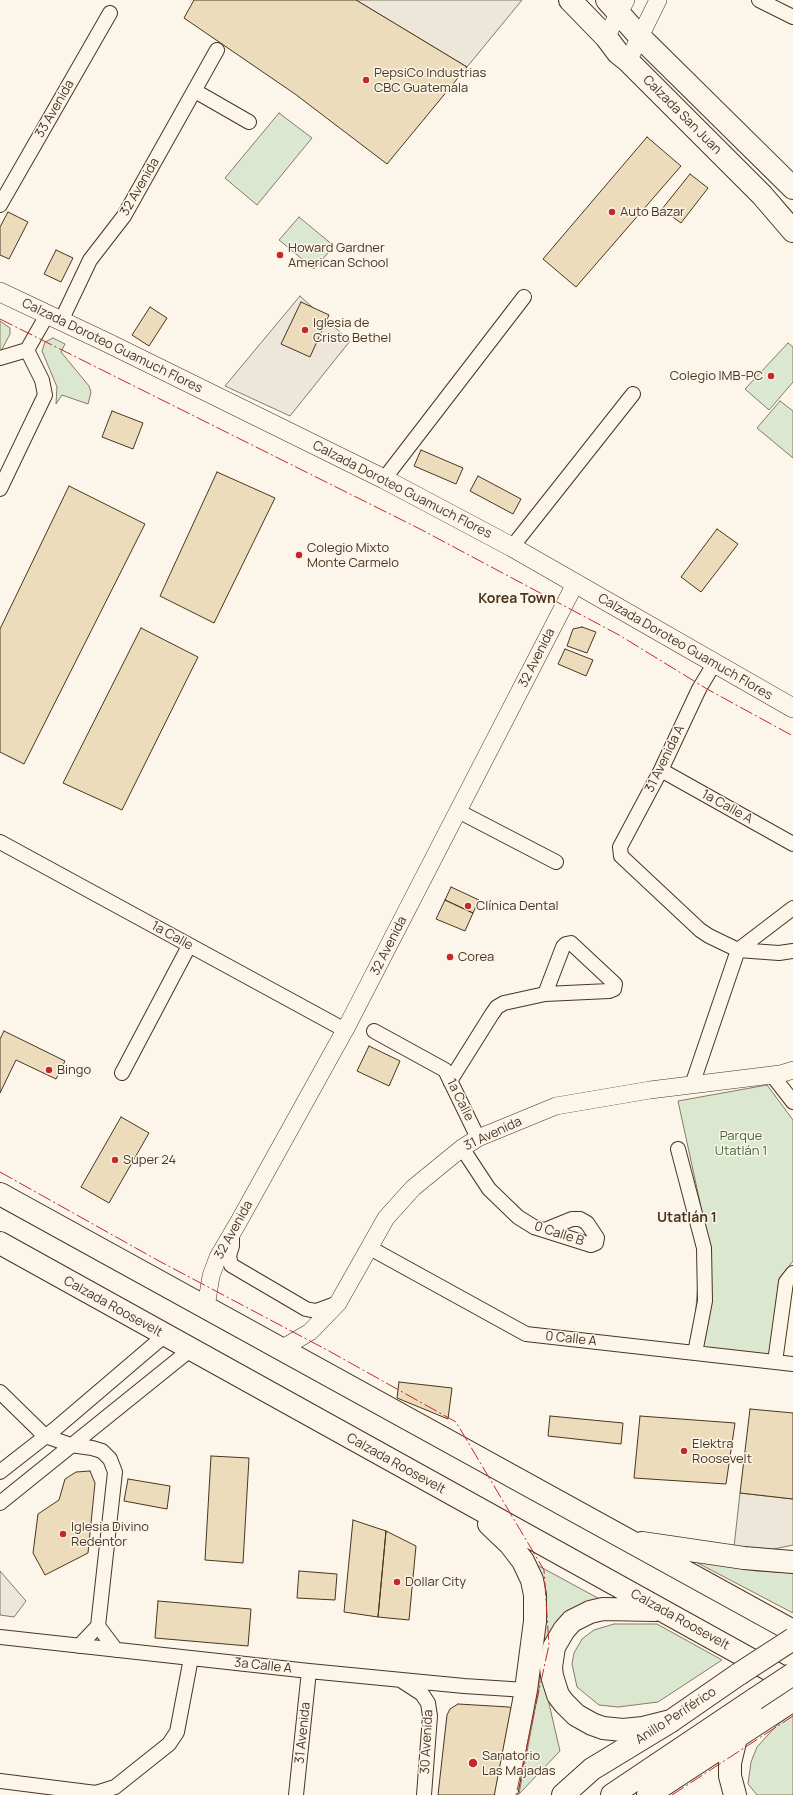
<!DOCTYPE html>
<html>
<head>
<meta charset="utf-8">
<style>
	body { margin:0 }
	canvas { display:block; background:#fbf6e9 }
</style>
</head>
<body>
<canvas width="793" height="1795"></canvas>
<script>
const ctx = document.querySelector('canvas').getContext('2d');
ctx.lineJoin = 'round';
function paint(path, color) {
  ctx.fillStyle = color;
  ctx.fill(path, 'evenodd');
}
function shape(rows) {
  const path = new Path2D();
  for (const r of rows) {
    path.moveTo(r[0], r[1]);
    for (let i = 2; i < r.length; i += 2) path.lineTo(r[i], r[i + 1]);
  }
  return path;
}
function stroke(path, color, width, dash) {
  ctx.strokeStyle = color;
  ctx.lineWidth = width;
  ctx.lineCap = dash ? 'butt' : 'round';
  ctx.setLineDash(dash || []);
  ctx.stroke(path);
}
function drawText(font, color, halo, rows, align = 'center') {
  ctx.font = font + ' Manrope,sans-serif';
  ctx.lineWidth = 3;
  ctx.setLineDash([]);
  ctx.textBaseline = 'middle';
  ctx.strokeStyle = halo;
  ctx.fillStyle = color;
  for (const [text, x, y, turn = 0] of rows) {
    ctx.save();
    ctx.translate(x, y);
    ctx.rotate((+turn || 0) * Math.PI / 180);
    ctx.textAlign = isNaN(turn) ? turn : align;
    if (halo) ctx.strokeText(text, 0, 0);
    ctx.fillText(text, 0, 0);
    ctx.restore();
  }
}
const green = shape([
	[279,113,312,138,257,205,225,178,279,113],
	[299,217,334,246,314,269,279,240,299,217],
	[0,321,10,328,10,334,0,353,0,321],
	[53,338,65,344,61,352,89,386,91,392,88,404,62,395,56,404,57,387,42,351,45,342,53,338],
	[788,343,793,347,793,382,769,410,745,389,788,343],
	[780,401,793,411,793,458,757,428,780,401],
	[767,1085,793,1120,793,1261,779,1279,769,1357,693,1347,703,1216,678,1101,767,1085],
	[692,1560,757,1571,793,1573,793,1613,692,1560],
	[537,1565,607,1603,577,1611,547,1695,560,1751,519,1794,539,1688,540,1594,537,1565],
	[614,1624,657,1624,722,1660,658,1702,618,1707,599,1705,577,1687,572,1664,574,1653,582,1639,594,1630,614,1624],
	[793,1713,793,1795,757,1795,748,1784,751,1762,757,1747,777,1725,793,1713]
]);
const parking = shape([
	[356,0,522,0,467,67,356,0],
	[300,296,350,341,290,416,225,386,300,296],
	[740,1493,793,1499,793,1545,769,1550,734,1547,740,1493],
	[0,1571,26,1601,14,1617,0,1615,0,1571]
]);
const building = shape([
	[194,0,356,0,467,67,387,164,295,94,184,18,194,0],
	[647,137,681,166,576,287,543,259,647,137],
	[690,174,708,188,681,223,662,209,690,174],
	[8,212,28,222,9,259,0,255,0,227,8,212],
	[56,250,73,258,61,282,44,274,56,250],
	[301,302,329,315,310,357,281,344,301,302],
	[150,307,167,318,149,346,132,335,150,307],
	[112,411,143,423,133,449,102,437,112,411],
	[421,450,463,468,456,484,414,466,421,450],
	[217,472,275,498,214,623,160,596,217,472],
	[478,476,521,499,513,514,470,491,478,476],
	[69,486,145,524,24,764,0,752,0,629,69,486],
	[717,529,738,544,701,592,681,577,717,529],
	[582,627,596,632,587,653,567,646,573,629,582,627],
	[141,628,198,657,122,810,63,783,141,628],
	[565,649,593,660,586,676,558,664,565,649],
	[451,887,479,900,473,913,445,900,451,887],
	[445,900,473,913,465,931,436,919,445,900],
	[4,1031,65,1061,56,1079,16,1060,0,1093,0,1039,4,1031],
	[369,1046,400,1061,389,1086,357,1071,369,1046],
	[121,1117,149,1133,109,1203,81,1187,121,1117],
	[399,1382,452,1388,448,1419,397,1398,399,1382],
	[750,1409,793,1413,793,1499,740,1493,750,1409],
	[550,1416,623,1423,621,1444,548,1436,550,1416],
	[640,1416,735,1423,726,1484,634,1478,640,1416],
	[211,1456,249,1458,243,1563,205,1560,211,1456],
	[90,1471,95,1483,88,1553,45,1575,33,1553,38,1514,59,1500,65,1479,76,1472,90,1471],
	[128,1479,170,1486,167,1509,124,1501,128,1479],
	[353,1520,386,1531,378,1617,344,1612,353,1520],
	[386,1531,416,1546,409,1620,378,1617,386,1531],
	[299,1571,337,1574,335,1600,297,1598,299,1571],
	[158,1601,251,1609,248,1646,155,1638,158,1601],
	[458,1704,509,1707,512,1709,496,1795,438,1795,447,1715,450,1709,458,1704]
]);
const minor = shape([
	[759,0,793,17],
	[195,91,249,122],
	[0,205,110,13],
	[61,321,90,260,124,216,217,50],
	[27,350,47,315],
	[0,358,27,350],
	[384,479,524,297],
	[0,489,45,395,42,380,27,350],
	[512,547,633,394],
	[714,664,699,689,661,770,620,847,621,856,700,930,709,936,738,950,779,953,793,951],
	[661,770,793,844],
	[458,811,556,862],
	[0,842,345,1030],
	[374,1031,445,1070,478,1138],
	[122,1073,189,946],
	[772,1075,793,1102],
	[450,1081,492,1014,497,1007,504,1003,545,994,609,991,614,989,615,984,571,943,566,944,563,947,545,994],
	[692,1085,738,950,793,908],
	[462,1148,489,1189,518,1217,534,1227,591,1245,596,1243,597,1238,587,1223,580,1219,572,1219,545,1230],
	[678,1149,704,1248,705,1301,695,1353],
	[232,1235,232,1246,229,1256,231,1265,306,1309,316,1311,338,1303],
	[370,1248,526,1334,793,1364],
	[775,1362,786,1282,793,1273],
	[0,1392,45,1436,71,1445,92,1448,102,1451,110,1459,115,1472,98,1626,79,1646],
	[0,1472,55,1429,164,1336],
	[0,1503,190,1350],
	[98,1626,116,1650],
	[0,1637,309,1671,464,1686,526,1690],
	[402,1681,422,1694,428,1703,430,1716,424,1795],
	[0,1781,96,1793,115,1787,169,1744,177,1732,191,1658],
	[296,1795,309,1671]
]);
const tertiary = shape([
	[606,37,626,0],
	[628,61,658,0],
	[206,1307,211,1276,218,1257,238,1223,345,1030,575,584],
	[281,1349,310,1332,338,1303,386,1218,413,1188,462,1148,478,1138,556,1106,650,1090,780,1074,793,1070]
]);
const secondary = shape([
	[0,292,108,343,384,479,512,547,793,708]
]);
const primary = shape([
	[570,0,606,37,618,53,628,61,762,195,793,231],
	[607,0,640,37,793,188]
]);
const trunk = shape([
	[0,1194,793,1631],
	[0,1243,793,1683],
	[489,1524,510,1544,523,1561,532,1580,535,1595,535,1621,526,1690,506,1795],
	[642,1543,744,1558,793,1562],
	[655,1610,603,1609,590,1612,572,1621,564,1630,554,1647,551,1667,552,1676,558,1695,564,1703,576,1715,592,1724,603,1728,623,1730,643,1728,671,1721],
	[563,1795,592,1769,671,1721,739,1674],
	[612,1795,755,1699],
	[648,1795,793,1700],
	[735,1795,730,1776,730,1763,736,1738]
]);
const trunkBridge = shape([
	[739,1674,793,1639],
	[755,1699,793,1674]
]);
const power = shape([
	[0,319,420,529,619,635,707,689,793,736],
	[0,1172,159,1261,329,1351,456,1422,544,1570,549,1645,516,1795],
	[672,1795,793,1716]
]);
const markers = [
	[366,80,4,"#c62828"],
	[612,212,4,"#c62828"],
	[280,255,4,"#c62828"],
	[305,330,4,"#c62828"],
	[771,376,4,"#c62828"],
	[299,555,4,"#c62828"],
	[468,906,4,"#c62828"],
	[450,957,4,"#c62828"],
	[49,1070,4,"#c62828"],
	[115,1160,4,"#c62828"],
	[684,1451,4,"#c62828"],
	[63,1534,4,"#c62828"],
	[397,1582,4,"#c62828"],
	[473,1763,5,"#c62828"]
];
const poiNames = [
	["PepsiCo Industrias",374,73],
	["CBC Guatemala",374,88],
	["Auto Bazar",620,212],
	["Howard Gardner",288,248],
	["American School",288,263],
	["Iglesia de",313,323],
	["Cristo Bethel",313,338],
	["Colegio IMB-PC",763,376,"right"],
	["Colegio Mixto",307,548],
	["Monte Carmelo",307,563],
	["Clínica Dental",476,906],
	["Corea",458,957],
	["Bingo",57,1070],
	["Super 24",123,1160],
	["Elektra",692,1444],
	["Roosevelt",692,1459],
	["Iglesia Divino",71,1527],
	["Redentor",71,1542],
	["Dollar City",405,1582],
	["Sanatorio",482,1756],
	["Las Majadas",482,1771]
];
const streetNames = [
	["33 Avenida",55,109,-60],
	["Calzada San Juan",682,115,45],
	["32 Avenida",140,187,-60],
	["Calzada Doroteo Guamuch Flores",112,346,26],
	["Calzada Doroteo Guamuch Flores",402,490,27],
	["Calzada Doroteo Guamuch Flores",685,647,30],
	["32 Avenida",537,658,-63],
	["31 Avenida A",665,759,-64],
	["1a Calle A",727,807,29],
	["1a Calle",172,936,29],
	["32 Avenida",389,946,-63],
	["1a Calle",460,1100,64],
	["31 Avenida",493,1134,-25],
	["32 Avenida",234,1230,-61],
	["0 Calle B",559,1234,18],
	["Calzada Roosevelt",113,1307,29],
	["0 Calle A",571,1339,6],
	["Calzada Roosevelt",396,1464,29],
	["Calzada Roosevelt",680,1620,29],
	["3a Calle A",263,1666,6],
	["Anillo Periférico",676,1716,-33],
	["31 Avenida",303,1733,-84],
	["30 Avenida",427,1742,-87]
];
const parkNames = [
	["Parque",741,1136],
	["Utatlán 1",741,1151]
];
const neighbourhoodNames = [
	["Korea Town",517,599],
	["Utatlán 1",687,1218]
];
paint(green, '#dce7d0');
stroke(green, '#887966', 1);
paint(parking, '#ede7d9');
stroke(parking, '#887966', 1);
paint(building, '#ecdcbc');
stroke(building, '#4a3520', 1);
stroke(minor, '#4a3520', 16);
stroke(tertiary, '#4a3520', 18);
stroke(secondary, '#4a3520', 20);
stroke(primary, '#4a3520', 24);
stroke(trunk, '#4a3520', 24);
stroke(minor, '#fbf6e9', 14);
stroke(tertiary, '#fbf6e9', 17);
stroke(secondary, '#fbf6e9', 19);
stroke(primary, '#fbf6e9', 22);
stroke(trunk, '#fbf6e9', 22);
stroke(trunkBridge, '#4a3520', 24, []);
stroke(trunkBridge, '#fbf6e9', 22);
stroke(power, '#c62828', 1, [14, 3, 2, 3]);
for (const [x, y, r, color] of markers) {
  const dot = new Path2D();
  dot.arc(x, y, r, 0, 2 * Math.PI);
  ctx.fillStyle = color;
  ctx.fill(dot);
  stroke(dot, '#fbf6e9', 1.5);
}
drawText('13px', '#4a3520', '#fbf6e9', poiNames, 'left');
drawText('13px', '#4a3520', '#fbf6e9', streetNames);
drawText('13px', '#436837', '#fbf6e9', parkNames);
drawText('bold 14px', '#4a3520', '#fbf6e9', neighbourhoodNames);
</script>
</body>
</html>
